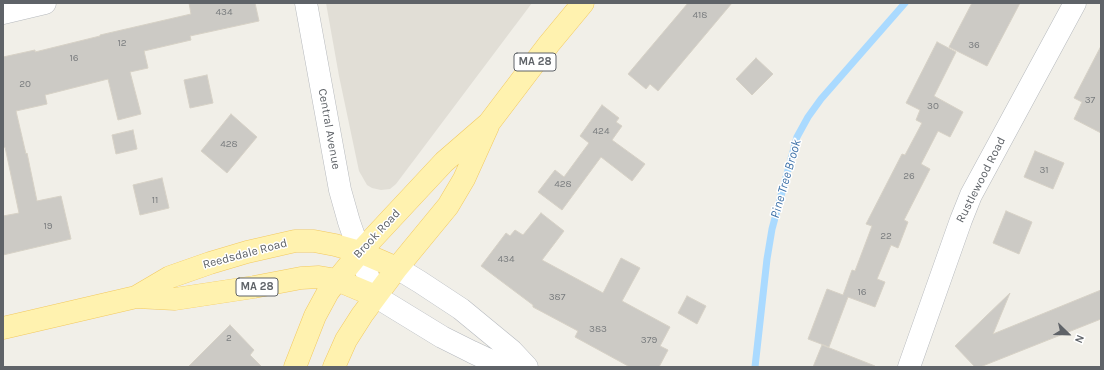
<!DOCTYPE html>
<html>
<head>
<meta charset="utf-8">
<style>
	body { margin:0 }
	#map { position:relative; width:1104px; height:370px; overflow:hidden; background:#f1efe8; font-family:Karla,sans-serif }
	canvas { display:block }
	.frame { position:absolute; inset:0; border:4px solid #5f6368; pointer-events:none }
	.north { position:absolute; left:1048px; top:314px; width:40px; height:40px; -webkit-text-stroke:3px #fff; paint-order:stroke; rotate:113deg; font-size:11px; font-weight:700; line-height:16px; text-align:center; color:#5f6368 }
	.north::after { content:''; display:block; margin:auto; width:14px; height:18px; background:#5f6368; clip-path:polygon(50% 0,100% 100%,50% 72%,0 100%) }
</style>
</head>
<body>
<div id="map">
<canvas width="1104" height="370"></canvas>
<div class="frame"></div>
<div class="north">N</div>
</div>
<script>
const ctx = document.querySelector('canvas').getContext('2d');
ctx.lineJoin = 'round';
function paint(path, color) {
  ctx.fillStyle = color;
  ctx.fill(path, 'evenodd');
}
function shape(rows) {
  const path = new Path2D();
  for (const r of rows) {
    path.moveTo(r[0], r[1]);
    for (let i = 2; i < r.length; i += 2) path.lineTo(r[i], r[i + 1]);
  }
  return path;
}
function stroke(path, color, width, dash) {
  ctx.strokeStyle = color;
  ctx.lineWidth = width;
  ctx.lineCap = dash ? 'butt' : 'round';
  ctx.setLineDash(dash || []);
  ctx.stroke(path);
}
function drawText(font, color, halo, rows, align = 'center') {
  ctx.font = font + ' Karla,sans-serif';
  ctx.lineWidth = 3;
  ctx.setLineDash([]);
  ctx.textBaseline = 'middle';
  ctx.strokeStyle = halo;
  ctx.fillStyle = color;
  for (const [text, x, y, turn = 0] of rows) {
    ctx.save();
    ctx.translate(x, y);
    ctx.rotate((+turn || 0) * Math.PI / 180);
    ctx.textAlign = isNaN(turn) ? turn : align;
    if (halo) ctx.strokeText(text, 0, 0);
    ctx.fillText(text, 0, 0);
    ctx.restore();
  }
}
const education = shape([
	[326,3,532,3,396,184,390,189,381,190,372,188,367,185,359,171,339,76]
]);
const stream = shape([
	[755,367,767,259,772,229,797,137,808,117,821,99,905,3]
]);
const building = shape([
	[189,3,255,3,259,21,190,36,191,40,144,51,148,68,130,72,141,114,118,120,108,79,45,95,47,104,16,111,26,154,27,153,37,201,61,196,71,239,3,255,3,216,19,213,5,147,3,148,3,57,35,50,35,52,100,36,100,35,191,14,189,3],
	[688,3,732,3,658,91,650,84,646,89,628,74,688,3],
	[972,3,1020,3,987,66,949,47,972,3],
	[937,42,956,52,934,96,963,112,950,137,938,131,921,164,930,169,904,220,908,222,898,248,891,245,877,279,885,282,875,307,848,297,829,347,808,339,827,289,843,295,852,270,855,271,872,226,866,224,902,154,905,155,922,123,916,120,920,110,906,103,937,42],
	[1101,46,1101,133,1074,119,1082,102,1074,98,1101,46],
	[756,58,773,74,752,95,736,79,756,58],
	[207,75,213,103,190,108,184,80,207,75],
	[602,105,619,118,616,122,622,126,612,140,645,164,632,181,601,157,562,210,538,192,555,170,564,177,589,143,580,136,602,105],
	[231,114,257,137,227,173,201,151,231,114],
	[133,130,137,149,116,154,112,135,133,130],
	[1035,151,1064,163,1053,189,1024,177,1035,151],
	[162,178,169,208,140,215,133,185,162,178],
	[1006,211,1032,222,1019,254,993,243,1006,211],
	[541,213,564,231,542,260,603,293,621,258,640,268,622,301,670,327,660,346,668,350,659,367,630,367,575,337,578,331,533,307,533,305,481,266,506,233,510,236,515,230,523,235,541,213],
	[1101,290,1101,319,980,367,975,367,955,346,1010,293,993,334,1101,290],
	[687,296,706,306,697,324,678,313,687,296],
	[230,325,254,350,250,355,262,367,188,367,230,325],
	[822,345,875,366,875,367,813,367,822,345]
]);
const street = shape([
	[306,3,340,190,349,222,375,296],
	[3,13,45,3],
	[909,367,961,220,971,195,1075,3]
]);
const secondary = shape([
	[397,268,420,282,461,309,512,351,527,367],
	[375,296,442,337,472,352,504,367]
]);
const primary = shape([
	[136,297,175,299,254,287,301,278,319,277,337,280,375,296],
	[3,328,136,297,170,277,210,263,247,252,295,241,314,241,335,245,360,252,397,268],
	[295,367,315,316,328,292,337,280,360,252,444,162,489,123,549,44,583,3],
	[334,367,346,340,362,315,397,268,448,206,464,179,488,126]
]);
const numberNames = [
	["434",224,12],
	["418",700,15],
	["12",122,43],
	["36",974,45],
	["16",74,58],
	["20",25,84],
	["37",1090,100],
	["30",933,106],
	["424",601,131],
	["428",229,144],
	["31",1044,170],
	["26",909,176],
	["428",563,184],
	["11",155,200],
	["19",48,226],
	["22",886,236],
	["434",506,259],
	["16",862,292],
	["387",557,297],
	["383",598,329],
	["2",229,338],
	["379",649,340]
];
const shields = [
	[535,62,42],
	[257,287,42]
];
const shieldNames = [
	["MA 28",535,62],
	["MA 28",257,287]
];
const streetNames = [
	["Central Avenue",329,129,80],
	["Rustlewood Road",981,180,-63],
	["Brook Road",377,234,-47],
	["Reedsdale Road",245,254,-15]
];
const waterNames = [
	["Pine Tree Brook",786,179,-74]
];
paint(education, '#e1ded6');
stroke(stream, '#aadaff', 7);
paint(building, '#cccac5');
stroke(building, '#d6d1c6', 1);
stroke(street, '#b5b8bc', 23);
stroke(secondary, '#b6babf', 23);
stroke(primary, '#f2c960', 23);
stroke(street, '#fff', 22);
stroke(secondary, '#fff', 22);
stroke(primary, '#fff2af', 22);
drawText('10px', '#7a7d7f', null, numberNames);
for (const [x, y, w] of shields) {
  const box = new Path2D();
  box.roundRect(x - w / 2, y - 9, w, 18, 3);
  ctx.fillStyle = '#fff';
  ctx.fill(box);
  stroke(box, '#5f6368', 1);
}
drawText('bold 11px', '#5f6368', null, shieldNames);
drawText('12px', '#5f6368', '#fff', streetNames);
drawText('italic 13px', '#4174aa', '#fff', waterNames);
</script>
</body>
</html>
